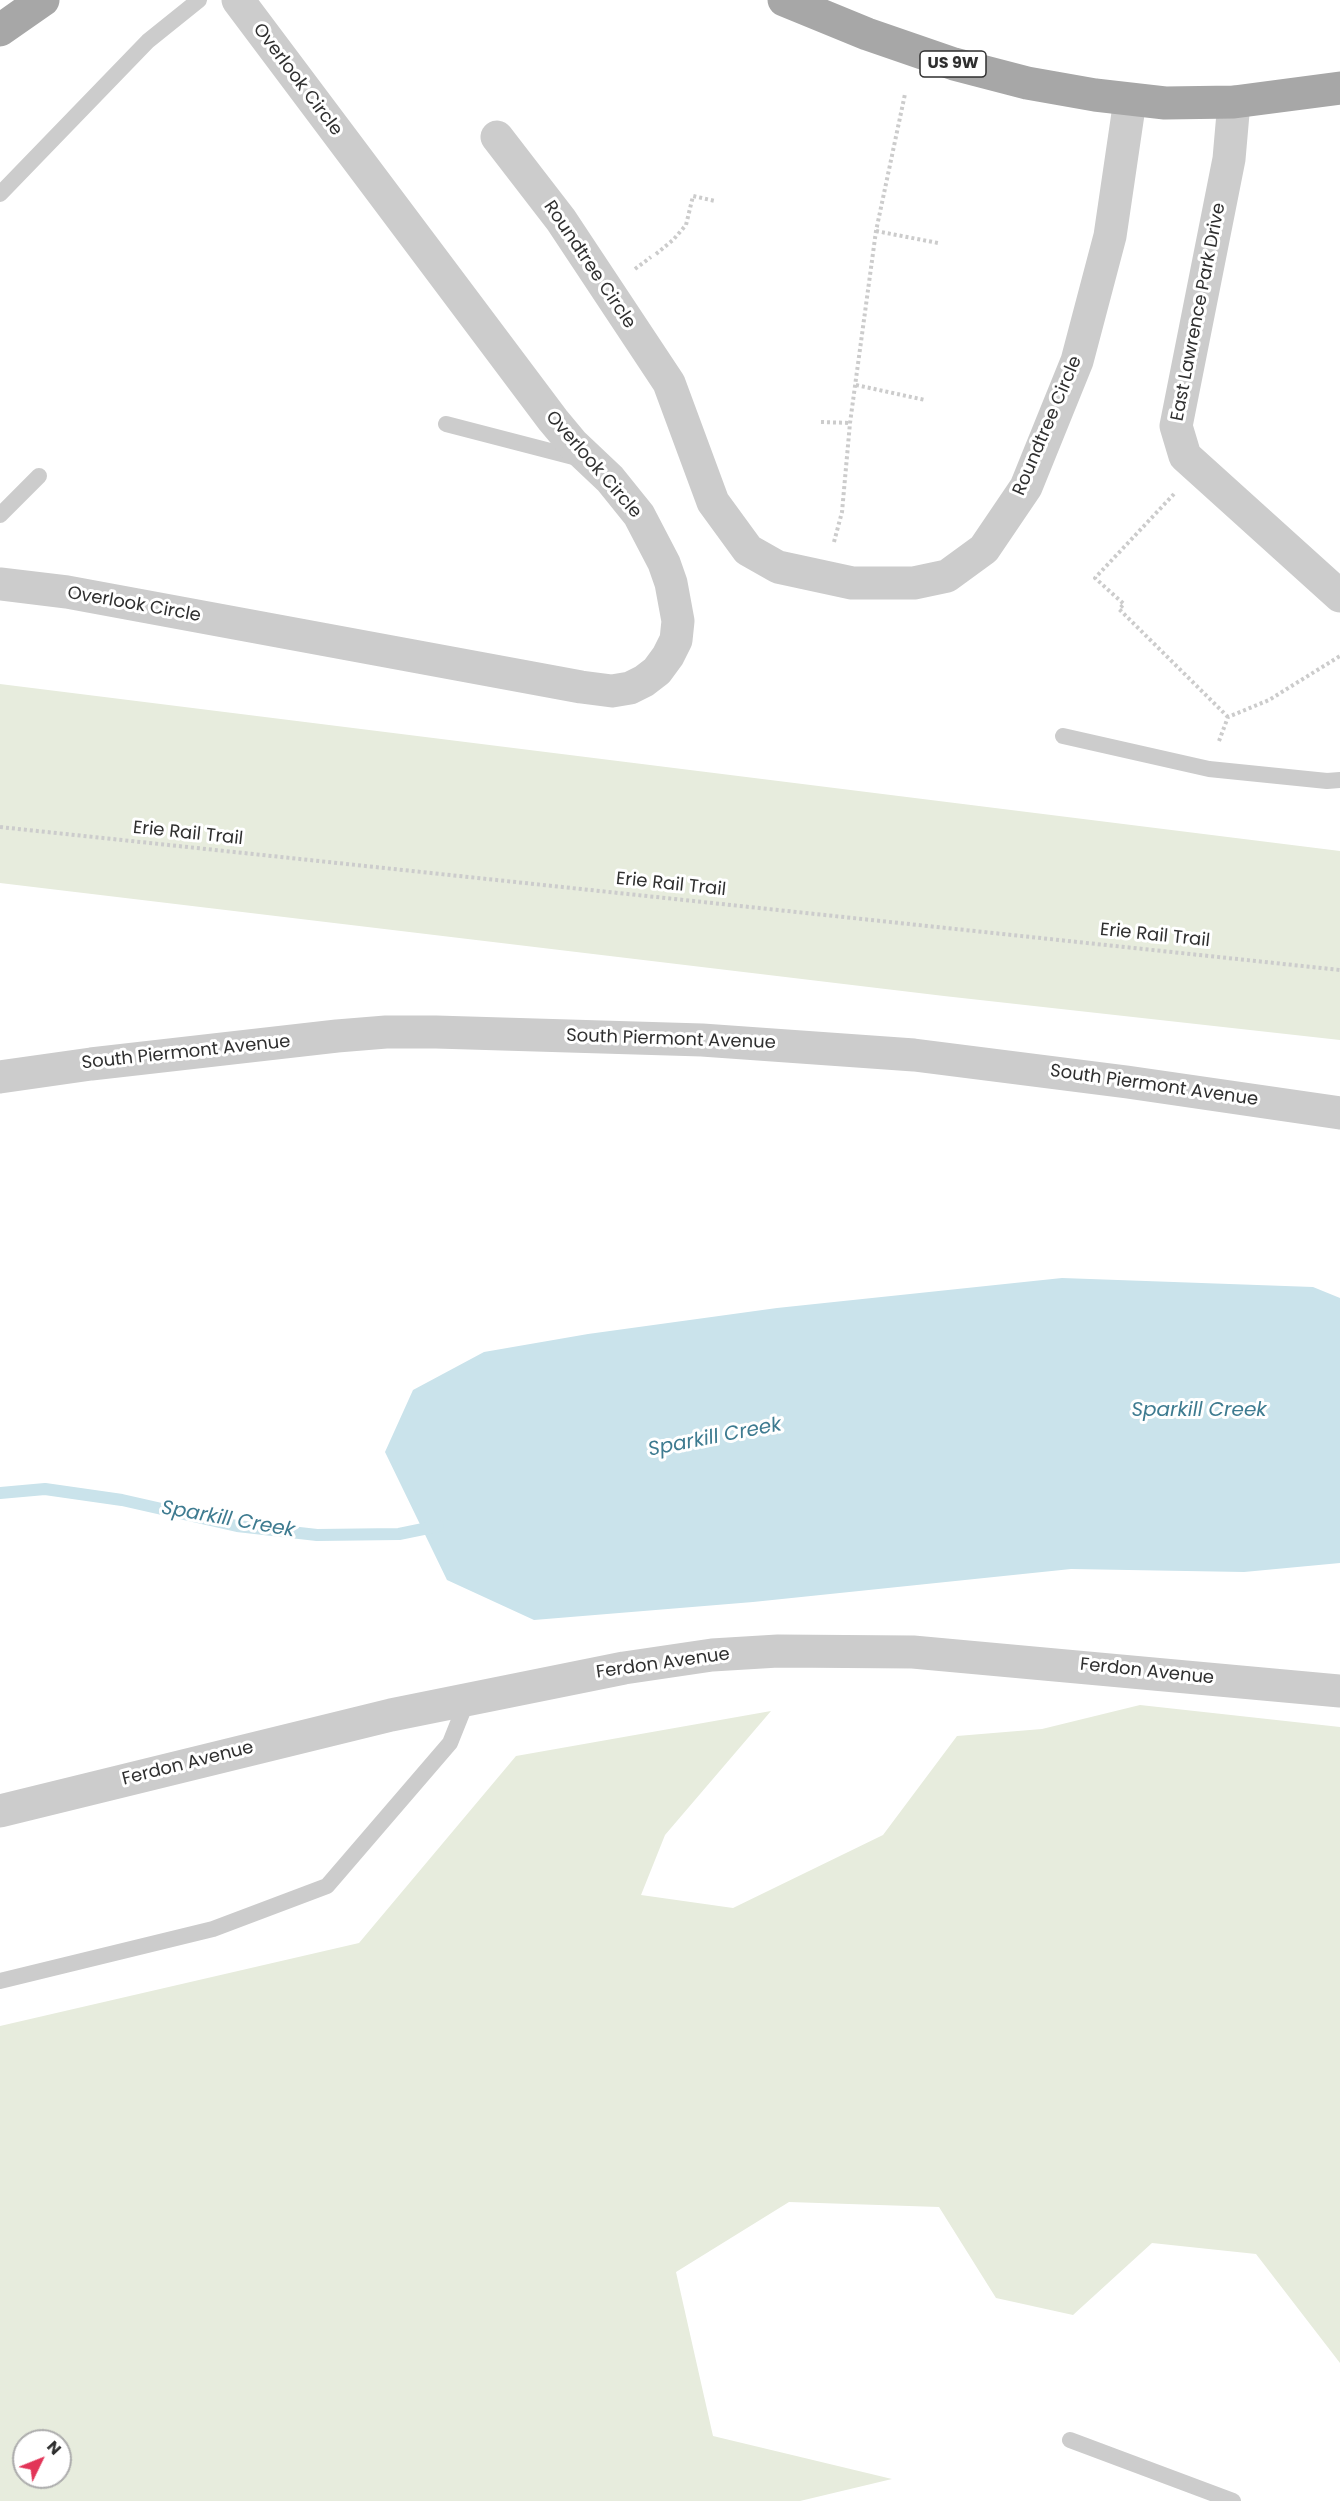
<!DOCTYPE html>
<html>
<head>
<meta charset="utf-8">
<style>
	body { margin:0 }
	#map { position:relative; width:1340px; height:2501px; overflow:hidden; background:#fff; font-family:Poppins,sans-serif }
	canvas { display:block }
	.north { position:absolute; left:12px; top:2429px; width:60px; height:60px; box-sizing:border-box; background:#fff; border:2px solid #acacac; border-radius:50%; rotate:47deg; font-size:16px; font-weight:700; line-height:24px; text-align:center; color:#2f2f2f }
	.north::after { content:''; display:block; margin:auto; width:21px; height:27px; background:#e23558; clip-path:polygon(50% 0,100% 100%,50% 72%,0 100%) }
</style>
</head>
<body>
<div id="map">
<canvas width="1340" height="2501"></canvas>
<div class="north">N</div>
</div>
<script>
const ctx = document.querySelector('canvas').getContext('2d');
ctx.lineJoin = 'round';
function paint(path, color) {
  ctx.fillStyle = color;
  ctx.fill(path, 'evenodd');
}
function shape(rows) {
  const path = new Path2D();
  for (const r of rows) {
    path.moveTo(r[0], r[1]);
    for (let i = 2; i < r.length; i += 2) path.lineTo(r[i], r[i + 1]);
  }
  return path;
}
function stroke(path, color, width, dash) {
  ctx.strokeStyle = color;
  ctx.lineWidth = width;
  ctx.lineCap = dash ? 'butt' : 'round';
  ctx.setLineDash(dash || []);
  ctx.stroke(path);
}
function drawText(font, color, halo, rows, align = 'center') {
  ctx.font = font + ' Poppins,sans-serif';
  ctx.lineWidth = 6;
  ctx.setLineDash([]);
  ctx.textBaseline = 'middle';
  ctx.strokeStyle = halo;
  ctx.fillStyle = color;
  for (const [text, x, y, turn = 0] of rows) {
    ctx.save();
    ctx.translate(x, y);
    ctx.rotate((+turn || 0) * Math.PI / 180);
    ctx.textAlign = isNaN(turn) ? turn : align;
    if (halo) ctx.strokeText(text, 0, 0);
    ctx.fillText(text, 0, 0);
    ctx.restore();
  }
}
const green = shape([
	[0,684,1340,851,1340,1040,944,996,0,883],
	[1140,1705,1340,1727,1340,2363,1256,2254,1152,2243,1073,2315,996,2298,939,2207,789,2202,676,2272,713,2436,892,2479,800,2501,0,2501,0,2026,359,1943,516,1756,771,1711,665,1835,641,1895,733,1908,883,1835,957,1736,1042,1729],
	[24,2441,60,2441,60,2477,24,2477]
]);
const water = shape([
	[1062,1278,1313,1287,1340,1298,1340,1563,1244,1572,1071,1569,753,1602,534,1620,447,1580,385,1452,413,1390,484,1352,588,1334,777,1308]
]);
const stream = shape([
	[0,1493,45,1489,122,1500,237,1526,317,1535,399,1534,438,1526]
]);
const path = shape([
	[876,231,938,243],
	[656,254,673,240,686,225,693,196,715,201],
	[635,269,651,257],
	[856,385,925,400],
	[821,422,850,423],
	[1174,494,1095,578,1124,604,1119,609,1228,717],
	[834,542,842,512,850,423,876,231,905,94],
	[1219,741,1228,717,1269,700,1340,656],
	[0,827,1340,970]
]);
const service = shape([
	[0,194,148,41,199,0],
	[446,424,581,459],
	[0,515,39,476],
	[1063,736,1209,769,1327,781,1340,780],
	[0,1981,213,1929,327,1886,450,1743,468,1698],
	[1070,2440,1233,2501]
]);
const minor = shape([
	[1234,102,1229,159,1176,426,1185,456,1340,596],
	[497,137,561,220,669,383,713,502,748,550,778,567,852,583,914,583,947,576,984,549,1026,487,1077,361,1110,236,1130,100],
	[0,584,67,592,581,687,612,691,630,688,644,681,657,671,668,656,676,640,678,621,671,583,664,563,639,515,610,479,573,444,553,420,238,0],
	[0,1077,91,1064,337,1036,386,1032,436,1032,702,1040,914,1055,1127,1082,1340,1113]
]);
const tertiary = shape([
	[0,1811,391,1715,624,1668,712,1655,778,1651,913,1652,1340,1691]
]);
const primary = shape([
	[784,0,867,34,954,64,1027,83,1095,95,1165,103,1234,102,1340,88],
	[0,30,43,0]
]);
const shields = [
	[953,64,66]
];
const shieldNames = [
	["US 9W",953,64]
];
const streetNames = [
	["Overlook Circle",297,80,53],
	["Roundtree Circle",589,265,56],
	["East Lawrence Park Drive",1199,312,-79],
	["Roundtree Circle",1048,426,-67],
	["Overlook Circle",593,465,49],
	["Overlook Circle",134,605,10],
	["Erie Rail Trail",188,834,6],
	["Erie Rail Trail",671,885,6],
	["Erie Rail Trail",1155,936,6],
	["South Piermont Avenue",671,1040,2],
	["South Piermont Avenue",186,1053,-6],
	["South Piermont Avenue",1154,1086,8],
	["Ferdon Avenue",663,1664,-8],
	["Ferdon Avenue",1147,1672,6],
	["Ferdon Avenue",188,1764,-14]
];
const waterNames = [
	["Sparkill Creek",1199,1411],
	["Sparkill Creek",715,1438,-11],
	["Sparkill Creek",228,1520,10]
];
paint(green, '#e7ecdd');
paint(water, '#cae3eb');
stroke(stream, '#cae3eb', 12);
stroke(path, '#ccc', 4, [3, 3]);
stroke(service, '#ccc', 16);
stroke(minor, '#ccc', 33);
stroke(tertiary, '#ccc', 33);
stroke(primary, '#a7a7a7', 33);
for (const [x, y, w] of shields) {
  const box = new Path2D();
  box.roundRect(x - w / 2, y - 13, w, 26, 4.5);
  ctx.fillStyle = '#fff';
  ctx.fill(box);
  stroke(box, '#2f2f2f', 1.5);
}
drawText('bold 16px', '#2f2f2f', null, shieldNames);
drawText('18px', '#2f2f2f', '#fff', streetNames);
drawText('italic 20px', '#3e7b90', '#fff', waterNames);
</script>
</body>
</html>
